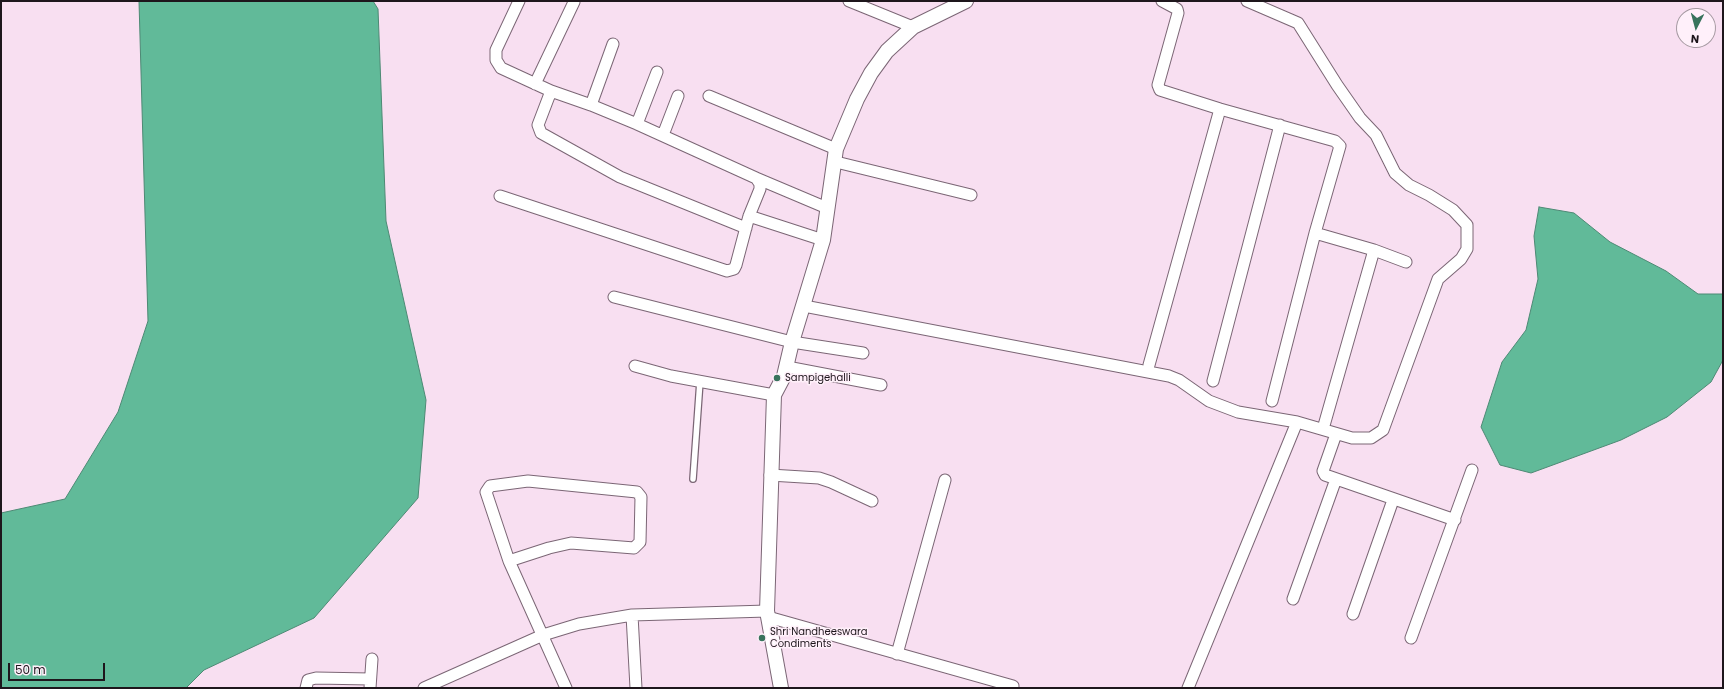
<!DOCTYPE html>
<html>
<head>
<meta charset="utf-8">
<style>
	body { margin:0 }
	#map { position:relative; width:1724px; height:689px; overflow:hidden; background:#f8dff1; font-family:Poppins,sans-serif }
	canvas { display:block }
	.frame { position:absolute; inset:0; border:2px solid #1e161c; pointer-events:none }
	.north { position:absolute; left:1676px; top:8px; width:40px; height:40px; box-sizing:border-box; background:#fff0fa; border:1px solid #a599a1; border-radius:50%; rotate:186deg; font-size:11px; font-weight:700; line-height:16px; text-align:center; color:#1e161c }
	.north::after { content:''; display:block; margin:auto; width:14px; height:18px; background:#38735c; clip-path:polygon(50% 0,100% 100%,50% 72%,0 100%) }
	.scale { position:absolute; left:8px; top:663px; width:97px; height:18px; box-sizing:border-box; border:2px solid #1e161c; border-top:0; padding-left:5px; font-size:12px; line-height:14px; white-space:nowrap; color:#1e161c; -webkit-text-stroke:3px #fff0fa; paint-order:stroke }
</style>
</head>
<body>
<div id="map">
<canvas width="1724" height="689"></canvas>
<div class="frame"></div>
<div class="north">N</div>
<div class="scale">50 m</div>
</div>
<script>
const ctx = document.querySelector('canvas').getContext('2d');
ctx.lineJoin = 'round';
function paint(path, color) {
  ctx.fillStyle = color;
  ctx.fill(path, 'evenodd');
}
function shape(rows) {
  const path = new Path2D();
  for (const r of rows) {
    path.moveTo(r[0], r[1]);
    for (let i = 2; i < r.length; i += 2) path.lineTo(r[i], r[i + 1]);
  }
  return path;
}
function stroke(path, color, width, dash) {
  ctx.strokeStyle = color;
  ctx.lineWidth = width;
  ctx.lineCap = dash ? 'butt' : 'round';
  ctx.setLineDash(dash || []);
  ctx.stroke(path);
}
function drawText(font, color, halo, rows, align = 'center') {
  ctx.font = font + ' Poppins,sans-serif';
  ctx.lineWidth = 3;
  ctx.setLineDash([]);
  ctx.textBaseline = 'middle';
  ctx.strokeStyle = halo;
  ctx.fillStyle = color;
  for (const [text, x, y, turn = 0] of rows) {
    ctx.save();
    ctx.translate(x, y);
    ctx.rotate((+turn || 0) * Math.PI / 180);
    ctx.textAlign = isNaN(turn) ? turn : align;
    if (halo) ctx.strokeText(text, 0, 0);
    ctx.fillText(text, 0, 0);
    ctx.restore();
  }
}
const water = shape([
	[139,1,373,1,378,9,386,221,426,400,418,498,314,618,204,670,186,688,1,688,1,513,65,499,118,412,148,321,139,1],
	[1539,207,1574,213,1610,242,1666,271,1698,294,1723,294,1723,360,1711,382,1667,417,1621,440,1531,473,1500,465,1481,427,1502,362,1526,330,1538,279,1534,236,1539,207]
]);
const service = shape([
	[693,479,700,381]
]);
const minor = shape([
	[849,1,913,27],
	[1162,1,1177,9,1178,13,1158,85,1160,90,1220,109,1335,141,1340,146,1315,233,1374,250,1323,429],
	[535,84,574,2],
	[551,91,538,125,541,133,620,177,746,228],
	[709,96,836,149],
	[591,105,613,44],
	[637,124,657,72],
	[663,135,678,96],
	[836,162,971,195],
	[756,178,827,208],
	[500,196,727,271,734,269,736,265,749,216,760,189,760,184,756,178,637,124,591,105,551,91,501,68,496,60,496,50,519,1],
	[749,216,823,240],
	[1374,250,1406,262],
	[614,297,792,342,863,353],
	[804,306,1169,376,1179,380,1209,401,1238,412,1297,422,1352,438,1371,438,1383,430,1438,279,1461,259,1467,249,1467,225,1453,210,1429,195,1409,185,1395,173,1376,135,1360,118,1337,85,1298,23,1247,1],
	[1149,365,1220,109],
	[635,366,671,376,774,395],
	[787,367,881,385],
	[1213,381,1280,125],
	[1272,401,1315,233],
	[1336,434,1323,471,1325,475,1455,520],
	[770,475,819,478,831,482,872,501],
	[509,561,549,548,571,543,634,548,640,542,641,497,637,492,528,481,490,486,486,492,509,561,566,688],
	[1293,599,1336,479],
	[1353,614,1393,500],
	[632,615,636,688],
	[768,617,1013,686],
	[1411,638,1472,470],
	[897,654,945,480],
	[306,688,308,680,316,678,370,679],
	[370,688,372,659],
	[424,688,543,635,579,624,632,615,767,611],
	[1188,688,1297,422]
]);
const tertiary = shape([
	[781,688,767,611,774,395,784,376,792,342,823,240,836,149,857,99,871,73,887,51,913,27,966,1]
]);
const markers = [
	[777,378,4,"#38735c"],
	[762,638,4,"#38735c"]
];
const poiNames = [
	["Sampigehalli",785,378],
	["Shri Nandheeswara",770,632],
	["Condiments",770,644]
];
paint(water, '#61ba99');
stroke(water, '#4d8974', 1);
stroke(service, '#7b6675', 8);
stroke(minor, '#7b6675', 13);
stroke(tertiary, '#7b6675', 16);
stroke(service, '#fff', 5.5);
stroke(minor, '#fff', 11);
stroke(tertiary, '#fff', 14);
for (const [x, y, r, color] of markers) {
  const dot = new Path2D();
  dot.arc(x, y, r, 0, 2 * Math.PI);
  ctx.fillStyle = color;
  ctx.fill(dot);
  stroke(dot, '#fff0fa', 1.5);
}
drawText('10px', '#1e161c', '#fff0fa', poiNames, 'left');
</script>
</body>
</html>
